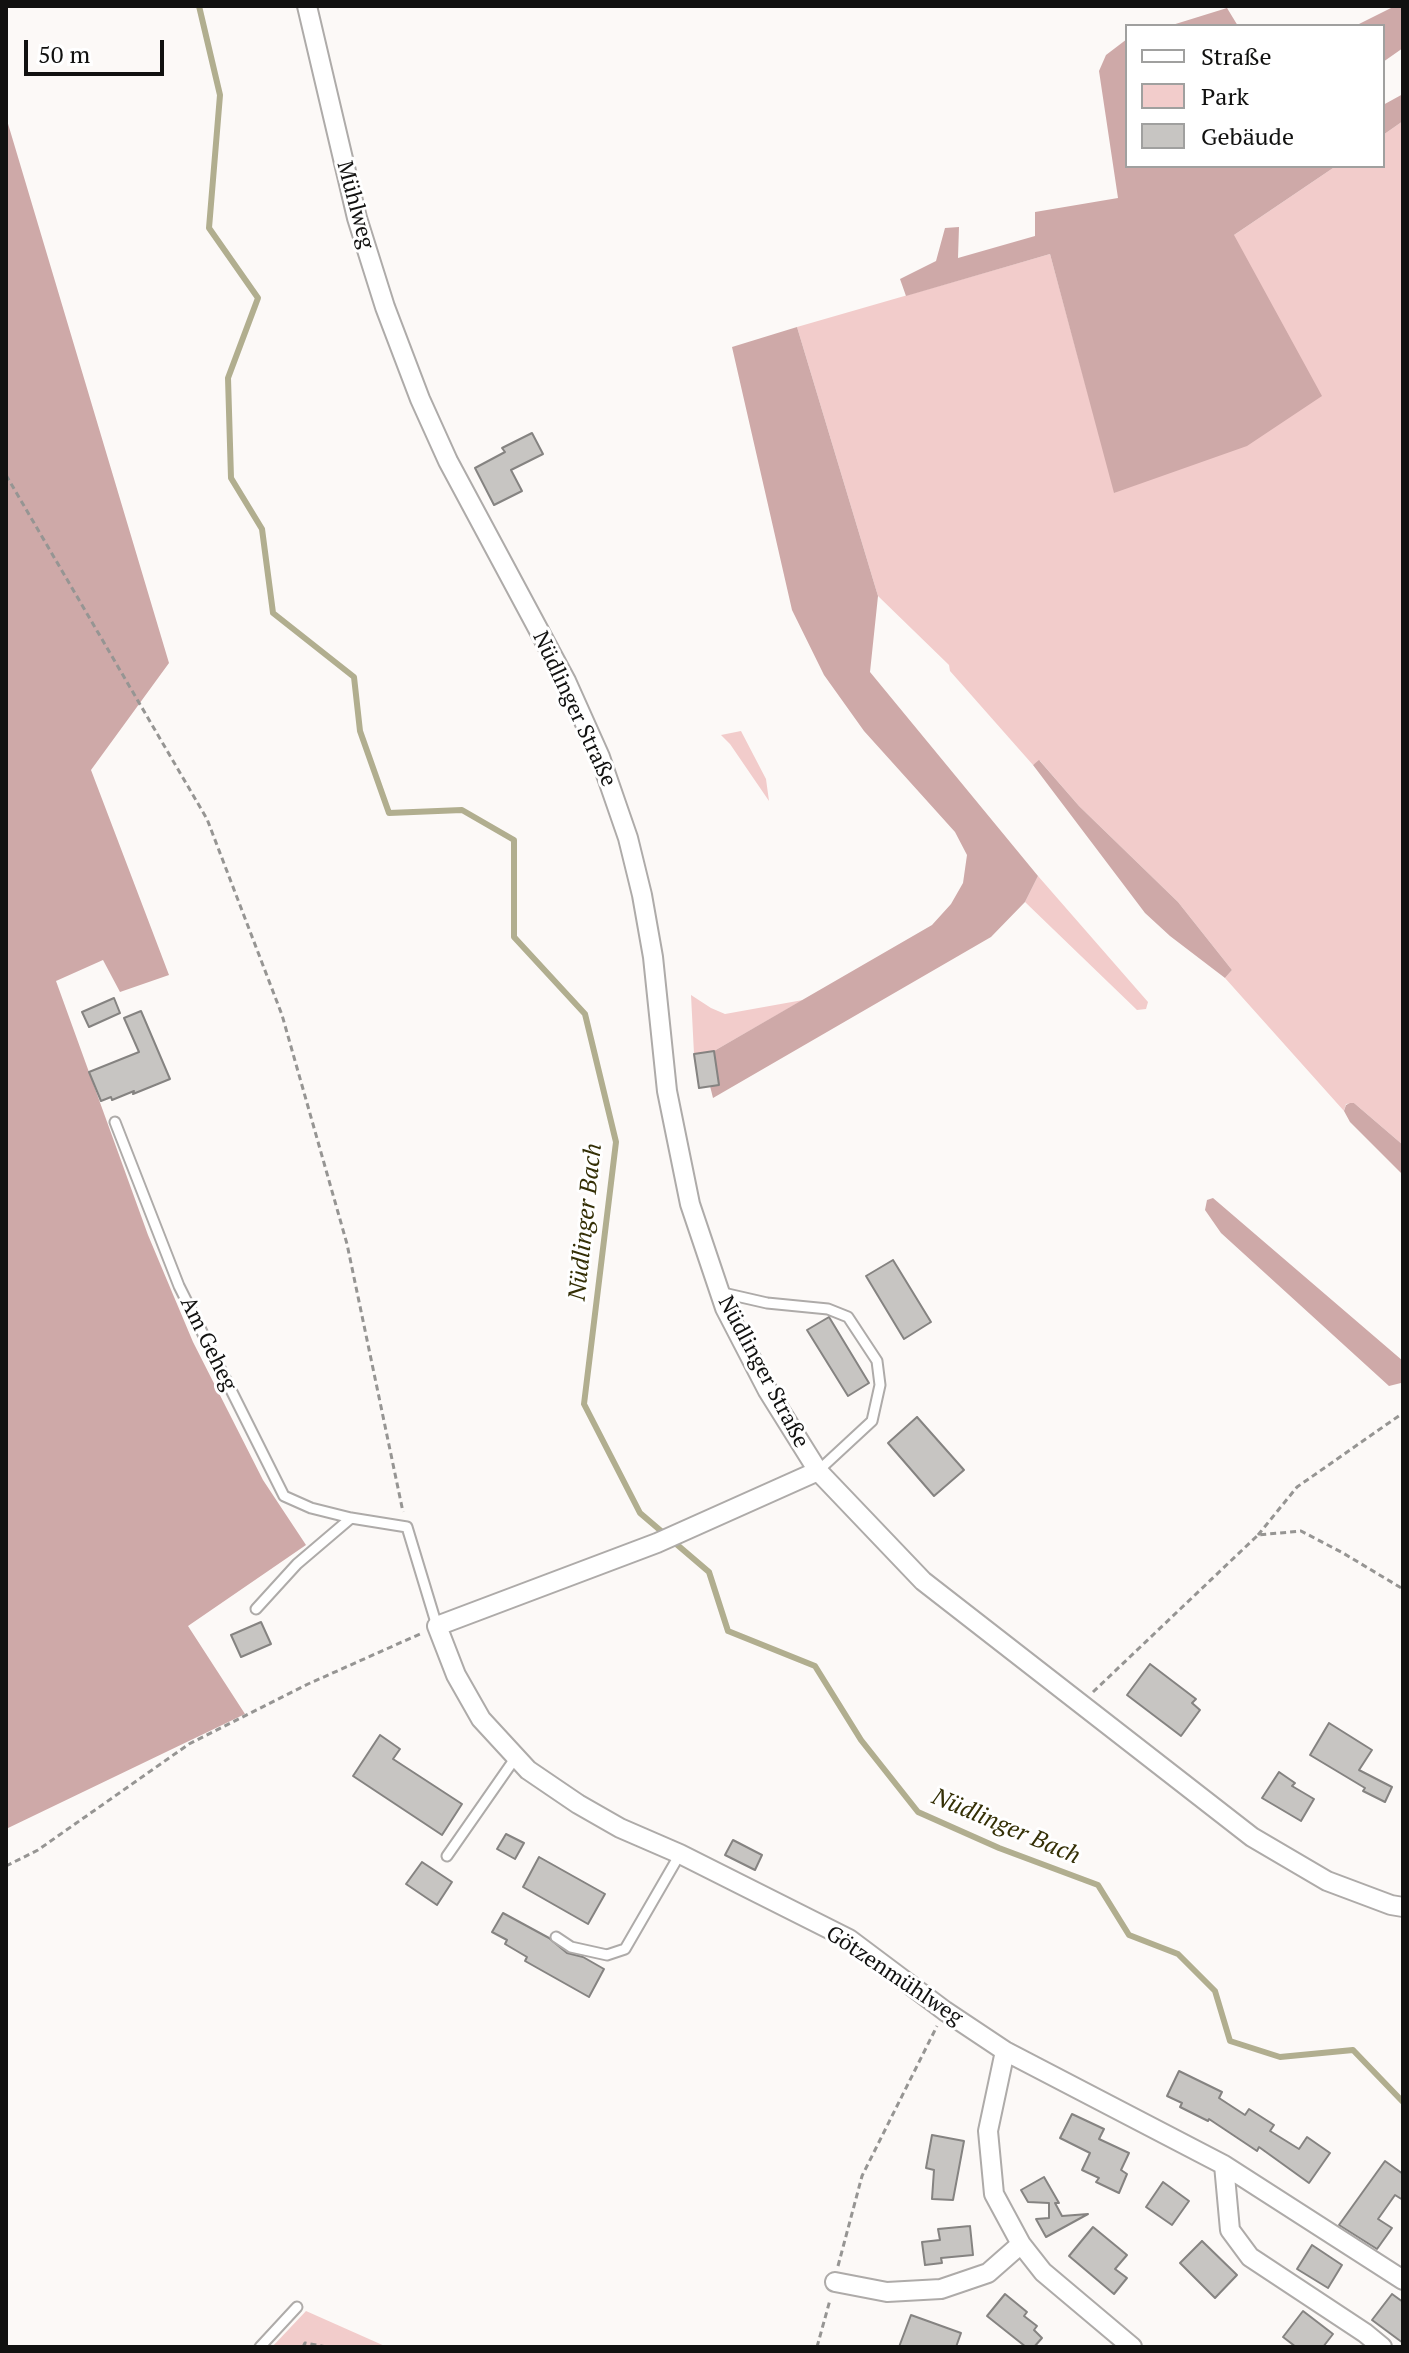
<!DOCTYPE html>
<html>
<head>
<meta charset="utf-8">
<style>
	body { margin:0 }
	#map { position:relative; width:1409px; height:2353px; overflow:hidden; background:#fcf9f7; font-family:"PT Serif",serif }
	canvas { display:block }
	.frame { position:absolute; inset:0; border:8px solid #111110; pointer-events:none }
	.legend { position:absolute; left:1125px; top:24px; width:260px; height:144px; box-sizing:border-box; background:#fff; border:2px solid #a0a09f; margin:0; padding:10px 14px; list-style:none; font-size:24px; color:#111110 }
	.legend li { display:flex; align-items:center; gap:16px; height:40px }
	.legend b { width:40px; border:2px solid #a0a09f }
	.scale { position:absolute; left:24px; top:40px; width:140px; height:36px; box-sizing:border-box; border:4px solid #111110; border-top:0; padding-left:10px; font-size:24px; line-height:28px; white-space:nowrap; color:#111110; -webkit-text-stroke:6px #fff; paint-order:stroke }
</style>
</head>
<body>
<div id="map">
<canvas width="1409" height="2353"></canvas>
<div class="frame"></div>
<ul class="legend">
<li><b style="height:10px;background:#fff"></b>Straße</li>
<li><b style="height:22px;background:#f2cccb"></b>Park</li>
<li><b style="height:22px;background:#c7c5c2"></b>Gebäude</li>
</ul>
<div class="scale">50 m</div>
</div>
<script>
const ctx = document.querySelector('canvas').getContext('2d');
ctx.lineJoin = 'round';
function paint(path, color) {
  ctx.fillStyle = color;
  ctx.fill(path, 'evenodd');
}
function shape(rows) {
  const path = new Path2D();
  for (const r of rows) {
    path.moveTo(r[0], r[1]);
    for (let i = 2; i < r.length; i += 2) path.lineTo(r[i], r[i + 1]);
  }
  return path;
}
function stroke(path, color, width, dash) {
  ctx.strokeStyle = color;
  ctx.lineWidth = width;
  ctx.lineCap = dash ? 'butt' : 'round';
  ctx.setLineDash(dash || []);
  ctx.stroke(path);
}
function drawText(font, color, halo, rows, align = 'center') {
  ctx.font = font + ' "PT Serif",serif';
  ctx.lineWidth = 6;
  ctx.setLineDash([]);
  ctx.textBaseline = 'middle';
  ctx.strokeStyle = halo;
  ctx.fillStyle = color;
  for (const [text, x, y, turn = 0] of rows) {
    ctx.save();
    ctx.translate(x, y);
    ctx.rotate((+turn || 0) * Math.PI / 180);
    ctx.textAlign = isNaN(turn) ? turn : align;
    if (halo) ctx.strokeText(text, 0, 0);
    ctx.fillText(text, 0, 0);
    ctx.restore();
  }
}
const green = shape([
	[1403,121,1403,1145,1354,1103,1346,1104,1344,1111,1225,978,1232,970,1178,902,1079,806,1040,761,1033,765,950,671,949,665,878,596,797,327,1050,254,1115,493,1234,235,1336,166,1383,166,1383,135],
	[741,731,766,779,769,801,730,744,721,735],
	[1038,876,1148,1002,1146,1009,1137,1010,1025,902],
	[691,995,711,1008,725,1014,803,1000,714,1051,694,1054],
	[306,2311,387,2347,272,2347]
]);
const forest = shape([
	[1395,6,1403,6,1403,48,1383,62,1383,26,1355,26],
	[1227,8,1238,26,1169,26],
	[1127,39,1127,166,1336,166,1234,235,1322,396,1247,446,1114,493,1050,254,906,296,900,279,936,261,945,228,959,227,958,258,1035,236,1035,212,1118,198,1099,71,1106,55],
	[1403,94,1403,121,1383,135,1383,105],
	[6,117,169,663,91,770,169,975,120,992,103,960,56,981,148,1235,193,1342,263,1480,306,1545,188,1626,245,1714,6,1829],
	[797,327,878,596,870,672,1038,876,1025,902,991,937,713,1098,710,1086,719,1084,714,1051,932,925,951,904,963,883,967,855,955,832,864,731,824,675,792,610,732,347],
	[1039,760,1079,806,1178,902,1232,970,1225,978,1170,936,1145,913,1033,765],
	[1350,1103,1354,1103,1403,1145,1403,1175,1350,1122,1344,1111,1346,1105],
	[1213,1198,1403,1361,1401,1383,1389,1386,1221,1233,1205,1210,1207,1200]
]);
const stream = shape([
	[199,6,220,95,209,228,258,298,228,378,231,478,262,529,273,613,354,677,360,731,389,813,462,810,514,840,514,937,585,1014,616,1142,584,1404,640,1513,709,1572,728,1631,815,1666,861,1740,918,1812,999,1848,1098,1885,1129,1935,1178,1954,1215,1991,1230,2041,1280,2057,1353,2050,1403,2102]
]);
const building = shape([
	[532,433,543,454,511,470,522,491,494,505,475,468,505,452,502,448,532,433],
	[114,998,120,1013,89,1027,82,1012,114,998],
	[141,1011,170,1079,133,1094,134,1091,112,1100,111,1097,101,1101,89,1072,139,1052,124,1018,141,1011],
	[714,1051,719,1085,699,1088,694,1054,714,1051],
	[893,1260,931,1322,904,1339,866,1276,893,1260],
	[829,1317,869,1383,848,1396,807,1330,829,1317],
	[917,1417,964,1470,934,1496,888,1443,917,1417],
	[261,1622,271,1644,241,1657,231,1635,261,1622],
	[1150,1664,1196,1699,1192,1703,1200,1710,1181,1736,1127,1695,1150,1664],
	[1329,1723,1372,1750,1359,1770,1392,1787,1385,1802,1363,1791,1365,1788,1310,1755,1329,1723],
	[380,1735,400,1749,393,1759,462,1804,442,1835,353,1776,380,1735],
	[1279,1772,1295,1783,1292,1786,1314,1799,1301,1821,1262,1798,1279,1772],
	[506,1834,524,1843,515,1859,497,1849,506,1834],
	[733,1840,762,1855,755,1870,725,1855,733,1840],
	[539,1857,605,1894,588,1924,523,1887,539,1857],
	[422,1862,452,1882,437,1905,406,1884,422,1862],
	[503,1913,549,1938,567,1953,583,1957,604,1969,589,1997,525,1961,527,1957,505,1944,507,1940,492,1932,503,1913],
	[1179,2071,1222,2092,1219,2098,1245,2115,1249,2109,1274,2125,1270,2131,1299,2149,1307,2137,1330,2153,1309,2183,1259,2147,1257,2151,1209,2119,1208,2121,1180,2107,1182,2103,1167,2096,1179,2071],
	[1072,2114,1104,2129,1099,2139,1129,2153,1121,2170,1127,2174,1119,2193,1096,2182,1099,2178,1082,2170,1090,2153,1060,2138,1072,2114],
	[932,2135,964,2141,953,2200,932,2199,934,2170,926,2168,932,2135],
	[1385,2161,1403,2174,1403,2200,1395,2195,1378,2219,1392,2228,1377,2249,1339,2225,1385,2161],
	[1044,2177,1059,2203,1055,2203,1062,2216,1088,2214,1046,2237,1036,2219,1049,2218,1049,2203,1028,2202,1021,2190,1044,2177],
	[1163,2182,1189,2201,1172,2225,1146,2207,1163,2182],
	[970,2226,973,2255,941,2258,942,2263,925,2265,922,2242,940,2240,938,2229,970,2226],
	[1093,2227,1127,2255,1115,2269,1127,2278,1114,2294,1069,2256,1093,2227],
	[1202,2241,1237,2275,1215,2298,1180,2263,1202,2241],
	[1312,2245,1342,2265,1328,2288,1297,2269,1312,2245],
	[1005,2294,1027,2312,1024,2316,1037,2326,1034,2330,1042,2338,1034,2347,1026,2347,987,2316,1005,2294],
	[1392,2294,1403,2302,1403,2343,1372,2320,1392,2294],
	[1303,2311,1333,2334,1323,2347,1296,2347,1283,2337,1303,2311],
	[911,2315,961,2333,956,2347,899,2347,911,2315]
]);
const path = shape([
	[6,475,207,819,282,1015,347,1244,403,1512],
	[1258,1535,1297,1487,1403,1413],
	[1093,1692,1258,1535,1301,1531,1343,1553,1403,1589],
	[6,1866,38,1850,189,1744,308,1684,420,1634],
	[838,2266,862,2176,937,2026],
	[303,2347,305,2343,327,2347],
	[817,2347,830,2300]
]);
const lane = shape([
	[115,1122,179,1286,284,1496,311,1508,351,1518,407,1527,437,1626],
	[719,1292,767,1303,828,1309,848,1317,877,1361,880,1385,872,1421,818,1471],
	[256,1609,297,1564,351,1518],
	[447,1856,516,1757],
	[556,1937,571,1947,607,1955,625,1949,680,1854],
	[260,2347,297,2307]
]);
const street = shape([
	[307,6,357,218,385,307,420,399,448,461,566,681,600,757,628,838,642,895,653,957,667,1091,690,1204,725,1308,768,1391,818,1471,923,1581,1252,1837,1327,1881,1391,1905,1403,1907],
	[818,1471,657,1543,437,1626,456,1675,481,1719,528,1770,578,1804,620,1828,680,1854,849,1939,945,2011,1005,2051,1224,2165,1403,2280],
	[1005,2051,988,2131,994,2194,1021,2244,1043,2272,1132,2347],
	[1224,2165,1230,2230,1250,2257,1365,2333,1382,2347],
	[835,2282,887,2292,941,2289,988,2273,1021,2244]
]);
const streetNames = [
	["Mühlweg",355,205,75],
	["Nüdlinger Straße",574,709,65],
	["Am Geheg",208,1344,64],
	["Nüdlinger Straße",763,1372,62],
	["Götzenmühlweg",894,1976,34]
];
const waterNames = [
	["Nüdlinger Bach",586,1222,-84],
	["Nüdlinger Bach",1006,1827,23]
];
paint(green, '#f2cccb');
paint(forest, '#cea9a8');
stroke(stream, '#b1ae8f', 6);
paint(building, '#c7c5c2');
stroke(building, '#858381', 2);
stroke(lane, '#aeaba9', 13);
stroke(street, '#aeaba9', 22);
stroke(path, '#969593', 3, [6, 4]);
stroke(lane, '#fff', 9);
stroke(street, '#fff', 18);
drawText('22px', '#111110', '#fff', streetNames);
drawText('italic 24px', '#342f05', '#fff', waterNames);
</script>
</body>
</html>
